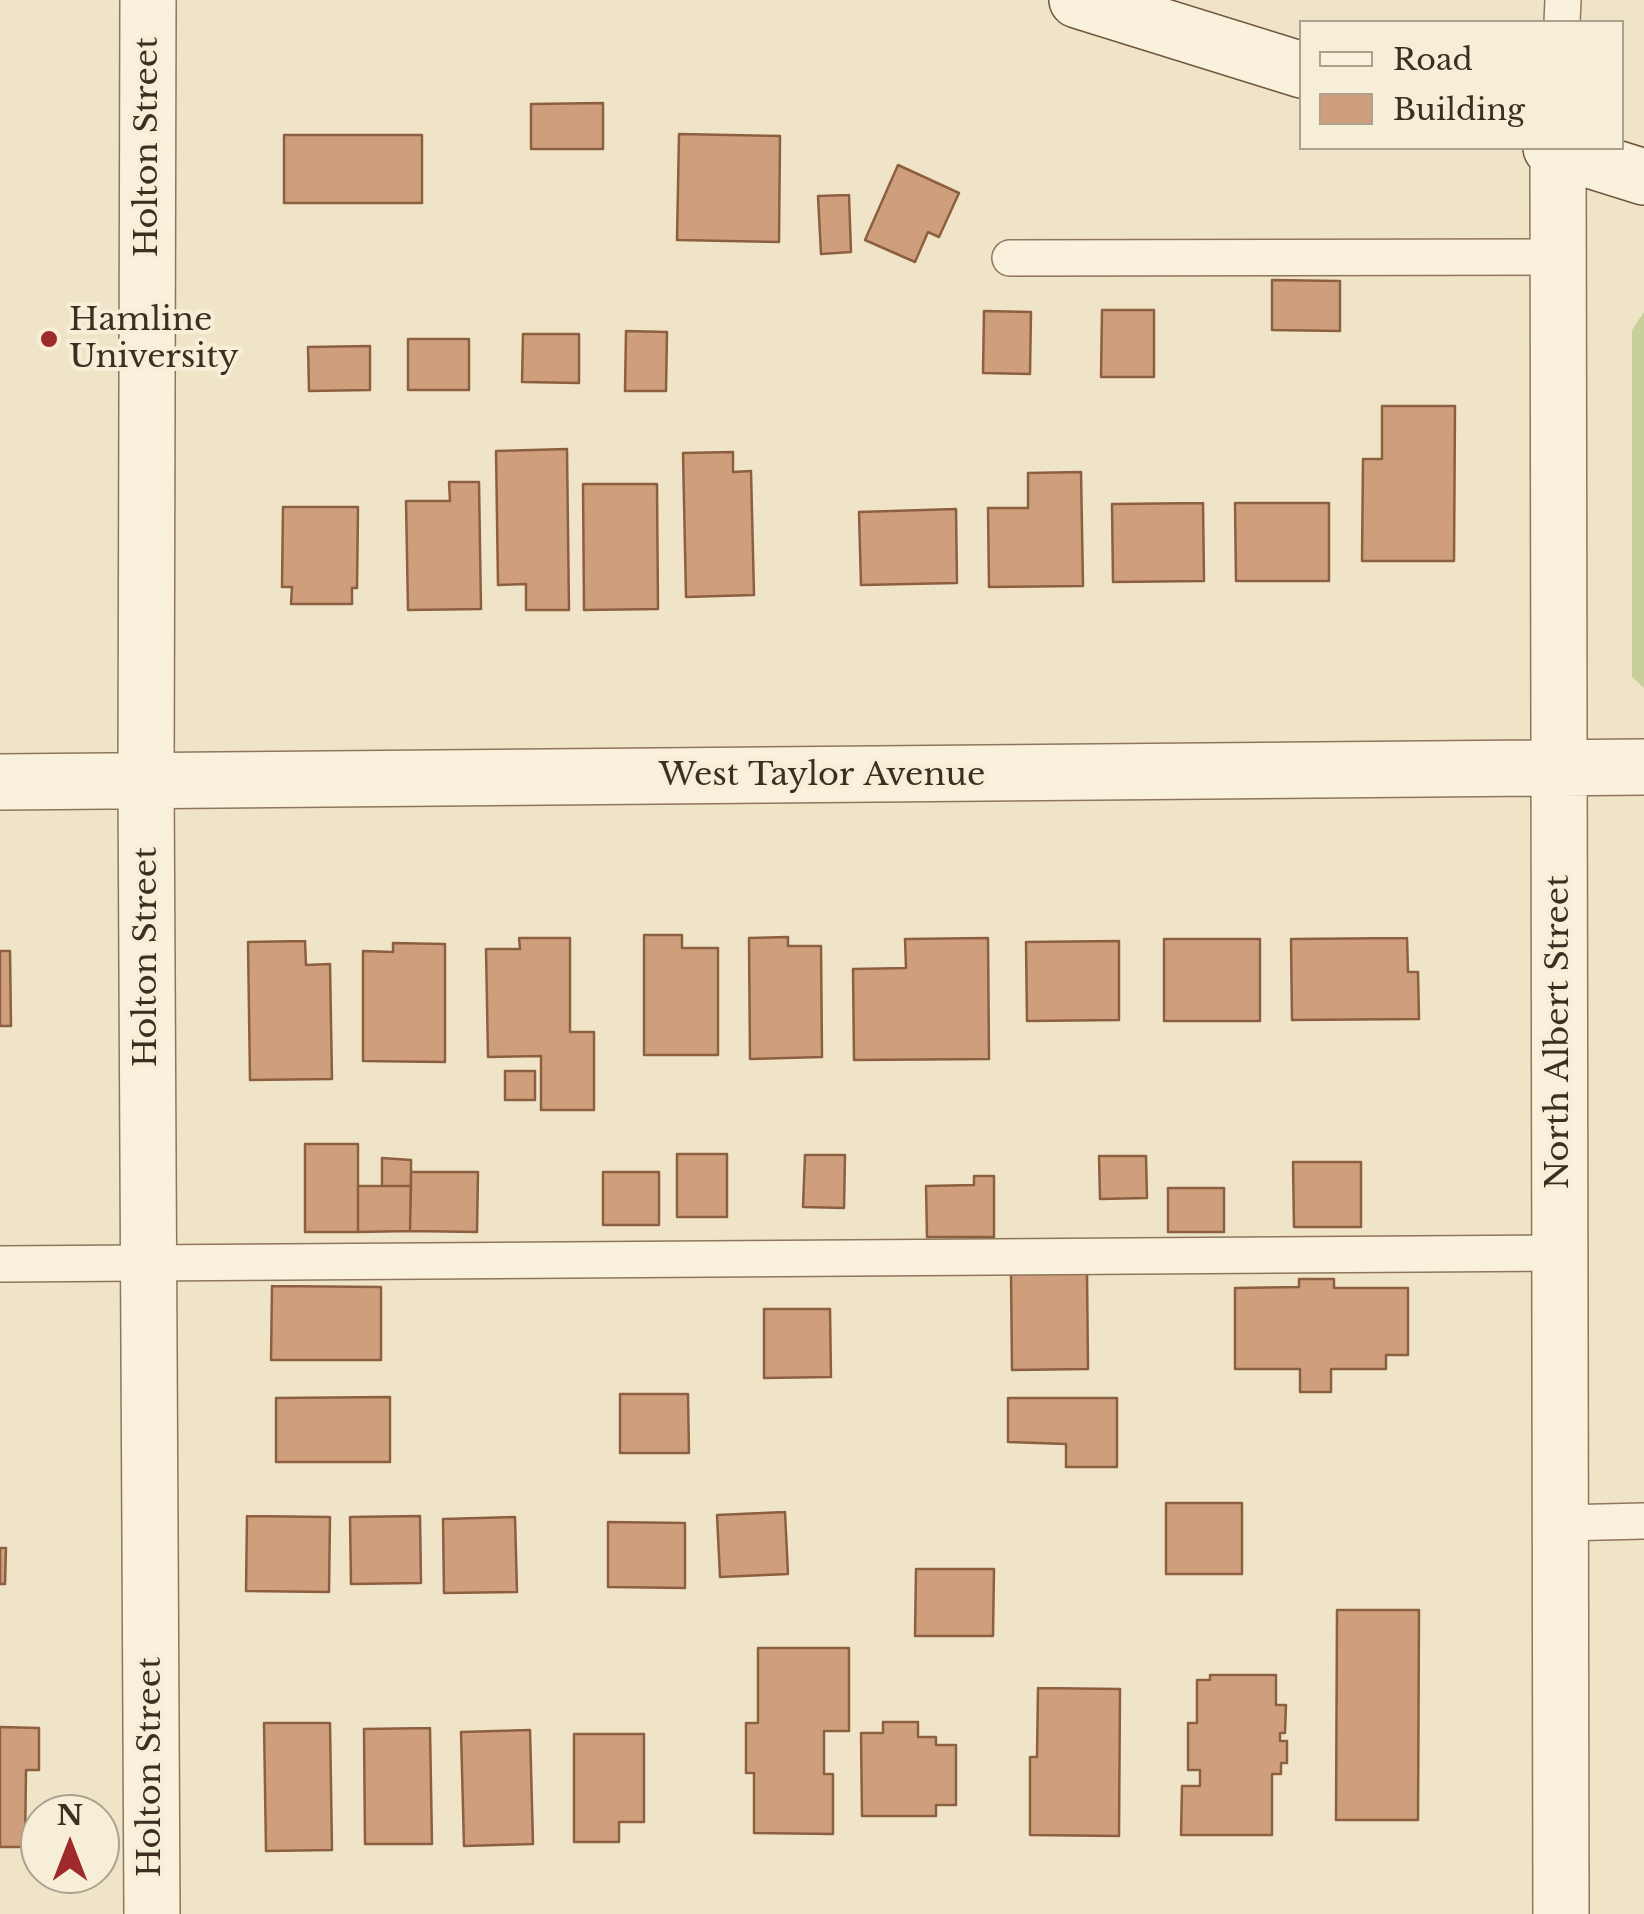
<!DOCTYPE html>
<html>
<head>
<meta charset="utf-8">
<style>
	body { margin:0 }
	#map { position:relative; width:1644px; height:1914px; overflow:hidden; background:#f0e4c8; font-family:"Libre Baskerville",serif }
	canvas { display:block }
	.legend { position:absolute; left:1299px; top:20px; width:325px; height:130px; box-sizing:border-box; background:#f7eed8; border:2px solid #ada18e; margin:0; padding:12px 18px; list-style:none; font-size:30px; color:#3d2e20 }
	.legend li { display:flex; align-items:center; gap:20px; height:50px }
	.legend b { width:50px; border:2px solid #ada18e }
	.north { position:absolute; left:20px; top:1794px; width:100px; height:100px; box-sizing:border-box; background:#f7eed8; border:2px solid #ada18e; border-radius:50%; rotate:0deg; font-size:28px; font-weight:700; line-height:40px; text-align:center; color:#3d2e20 }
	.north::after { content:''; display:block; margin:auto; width:35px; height:45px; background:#9e2a2b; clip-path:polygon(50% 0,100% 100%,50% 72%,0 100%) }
</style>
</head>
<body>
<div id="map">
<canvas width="1644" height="1914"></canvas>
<ul class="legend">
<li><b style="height:12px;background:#faf1dc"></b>Road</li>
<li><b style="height:28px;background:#cf9f7d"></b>Building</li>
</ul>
<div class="north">N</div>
</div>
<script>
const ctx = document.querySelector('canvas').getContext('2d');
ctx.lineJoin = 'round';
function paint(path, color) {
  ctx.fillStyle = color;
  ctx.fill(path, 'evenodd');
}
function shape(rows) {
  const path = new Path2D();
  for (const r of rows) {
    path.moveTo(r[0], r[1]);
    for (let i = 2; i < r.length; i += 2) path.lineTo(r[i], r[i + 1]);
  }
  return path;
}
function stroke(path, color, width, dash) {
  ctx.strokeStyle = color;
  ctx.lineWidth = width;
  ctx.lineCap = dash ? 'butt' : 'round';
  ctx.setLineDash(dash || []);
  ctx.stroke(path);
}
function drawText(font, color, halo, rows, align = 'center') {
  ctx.font = font + ' "Libre Baskerville",serif';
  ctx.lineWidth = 8;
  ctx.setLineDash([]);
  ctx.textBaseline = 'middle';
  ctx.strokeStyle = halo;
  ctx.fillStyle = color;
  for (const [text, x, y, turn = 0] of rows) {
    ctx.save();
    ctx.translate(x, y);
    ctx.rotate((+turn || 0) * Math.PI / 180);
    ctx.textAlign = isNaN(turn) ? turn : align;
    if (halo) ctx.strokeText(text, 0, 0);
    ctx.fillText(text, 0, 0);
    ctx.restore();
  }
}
const green = shape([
	[1644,312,1644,688,1632,677,1632,330]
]);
const building = shape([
	[603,103,603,149,531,149,531,104,603,103],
	[679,134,780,136,779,242,677,240,679,134],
	[284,135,422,135,422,203,284,203,284,135],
	[898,165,959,193,939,237,928,232,915,262,865,240,898,165],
	[849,195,851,252,821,254,818,196,849,195],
	[1272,280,1340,281,1340,331,1272,330,1272,280],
	[1102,310,1154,310,1154,377,1101,377,1102,310],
	[984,311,1031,312,1030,374,983,373,984,311],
	[626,331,667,332,666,391,625,391,626,331],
	[523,334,579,334,579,383,522,382,523,334],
	[408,339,469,339,469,390,408,390,408,339],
	[370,346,370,390,309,391,308,347,370,346],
	[1382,406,1455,406,1454,561,1362,561,1363,459,1382,459,1382,406],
	[567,449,569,610,526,610,526,584,498,585,496,451,567,449],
	[733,452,733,472,751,471,754,595,686,597,683,453,733,452],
	[1081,472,1083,586,989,587,988,508,1028,508,1028,473,1081,472],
	[449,482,479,482,481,609,408,610,406,501,450,501,449,482],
	[583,484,657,484,658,609,584,610,583,484],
	[1203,503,1204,581,1113,582,1112,504,1203,503],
	[1235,503,1329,503,1329,581,1236,581,1235,503],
	[283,507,358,507,357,588,352,588,352,604,291,604,292,587,282,587,283,507],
	[956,509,957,583,861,585,859,512,956,509],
	[644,935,682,935,682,948,718,948,718,1055,644,1055,644,935],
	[788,937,788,946,821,946,822,1057,750,1059,749,938,788,937],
	[519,938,570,938,570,1032,594,1032,594,1110,541,1110,541,1056,488,1057,486,949,520,949,519,938],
	[988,938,989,1059,854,1060,853,969,906,968,905,939,988,938],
	[1407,938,1408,972,1418,972,1419,1019,1292,1020,1291,939,1407,938],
	[1164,939,1260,939,1260,1021,1164,1021,1164,939],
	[305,941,306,965,330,964,332,1079,250,1080,248,942,305,941],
	[1119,941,1119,1020,1027,1021,1026,942,1119,941],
	[393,943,445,944,445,1062,363,1061,363,951,393,952,393,943],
	[0,951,10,951,11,1026,0,1026,0,951],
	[505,1071,535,1071,535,1100,505,1100,505,1071],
	[305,1144,358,1144,358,1232,305,1232,305,1144],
	[677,1154,727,1154,727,1217,677,1217,677,1154],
	[805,1155,845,1155,844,1208,803,1207,805,1155],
	[1099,1156,1146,1156,1147,1198,1100,1199,1099,1156],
	[382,1158,411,1160,411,1186,382,1186,382,1158],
	[1293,1162,1361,1162,1361,1227,1294,1227,1293,1162],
	[411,1172,478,1172,477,1232,410,1231,411,1172],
	[603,1172,659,1172,659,1225,603,1225,603,1172],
	[974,1176,994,1176,994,1237,927,1237,926,1186,974,1185,974,1176],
	[358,1186,411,1186,410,1231,358,1232,358,1186],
	[1168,1188,1224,1188,1224,1232,1168,1232,1168,1188],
	[1087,1272,1088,1369,1012,1370,1011,1273,1087,1272],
	[1299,1279,1334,1279,1334,1288,1408,1288,1408,1355,1386,1355,1386,1369,1331,1369,1331,1392,1300,1392,1300,1369,1235,1369,1235,1288,1299,1287,1299,1279],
	[272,1286,381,1287,381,1360,271,1360,272,1286],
	[764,1309,830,1309,831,1377,764,1378,764,1309],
	[620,1394,688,1394,689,1453,620,1453,620,1394],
	[390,1397,390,1462,276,1462,276,1398,390,1397],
	[1008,1398,1117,1398,1117,1467,1066,1467,1066,1444,1008,1442,1008,1398],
	[1166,1503,1242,1503,1242,1574,1166,1574,1166,1503],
	[785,1512,788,1574,720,1577,717,1515,785,1512],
	[247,1516,330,1517,329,1592,246,1591,247,1516],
	[420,1516,421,1583,351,1584,350,1517,420,1516],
	[515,1517,517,1592,444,1593,443,1519,515,1517],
	[608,1522,685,1523,685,1588,608,1587,608,1522],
	[0,1548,6,1548,5,1584,0,1584,0,1548],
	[916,1569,994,1569,993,1636,915,1636,916,1569],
	[1337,1610,1419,1610,1418,1820,1336,1820,1337,1610],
	[758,1648,849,1648,849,1731,824,1731,824,1774,833,1774,833,1834,754,1833,754,1773,746,1773,746,1723,758,1723,758,1648],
	[1210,1675,1276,1675,1276,1705,1286,1705,1285,1733,1280,1733,1280,1741,1287,1741,1287,1763,1281,1763,1281,1774,1272,1774,1272,1835,1181,1835,1182,1786,1200,1786,1200,1770,1188,1770,1188,1723,1197,1723,1197,1680,1210,1680,1210,1675],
	[1038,1688,1120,1689,1119,1836,1030,1835,1030,1757,1037,1757,1038,1688],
	[883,1722,918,1722,918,1737,936,1737,936,1745,956,1745,956,1805,936,1805,936,1816,862,1816,861,1733,883,1733,883,1722],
	[264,1723,330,1723,332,1850,266,1851,264,1723],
	[0,1727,39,1728,39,1770,26,1770,25,1847,0,1847,0,1727],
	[430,1728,432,1844,365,1844,364,1729,430,1728],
	[530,1730,533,1844,464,1846,461,1732,530,1730],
	[574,1734,644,1734,644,1822,619,1822,619,1842,574,1842,574,1734]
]);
const lane = shape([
	[1562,22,1563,0],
	[1010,258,1558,257],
	[0,1264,1560,1253],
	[1561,1523,1644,1521]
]);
const street = shape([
	[148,0,146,781,152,1914],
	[1558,150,1561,1914],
	[0,782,1644,767]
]);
const secondary = shape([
	[1077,0,1302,70],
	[1551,148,1644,177]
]);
const markers = [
	[49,339,10,"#9e2a2b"]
];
const streetNames = [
	["Holton Street",148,147,-90],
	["West Taylor Avenue",822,776],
	["Holton Street",147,957,-90],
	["North Albert Street",1559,1032,-90],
	["Holton Street",151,1767,-90]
];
const poiNames = [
	["Hamline",69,321],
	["University",69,358]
];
paint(green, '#c9cf9b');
paint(building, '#cf9f7d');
stroke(building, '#8d5f41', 2.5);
stroke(lane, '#8d765c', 38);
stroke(street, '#8d765c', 58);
stroke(secondary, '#6f573f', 58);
stroke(lane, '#faf1dc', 35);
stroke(street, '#faf1dc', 55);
stroke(secondary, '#faf1dc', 55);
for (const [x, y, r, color] of markers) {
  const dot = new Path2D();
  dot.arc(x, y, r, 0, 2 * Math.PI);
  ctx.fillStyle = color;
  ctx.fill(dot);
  stroke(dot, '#f7eed8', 4);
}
drawText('32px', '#3d2e20', '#f7eed8', streetNames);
drawText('32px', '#3d2e20', '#f7eed8', poiNames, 'left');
</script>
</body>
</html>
